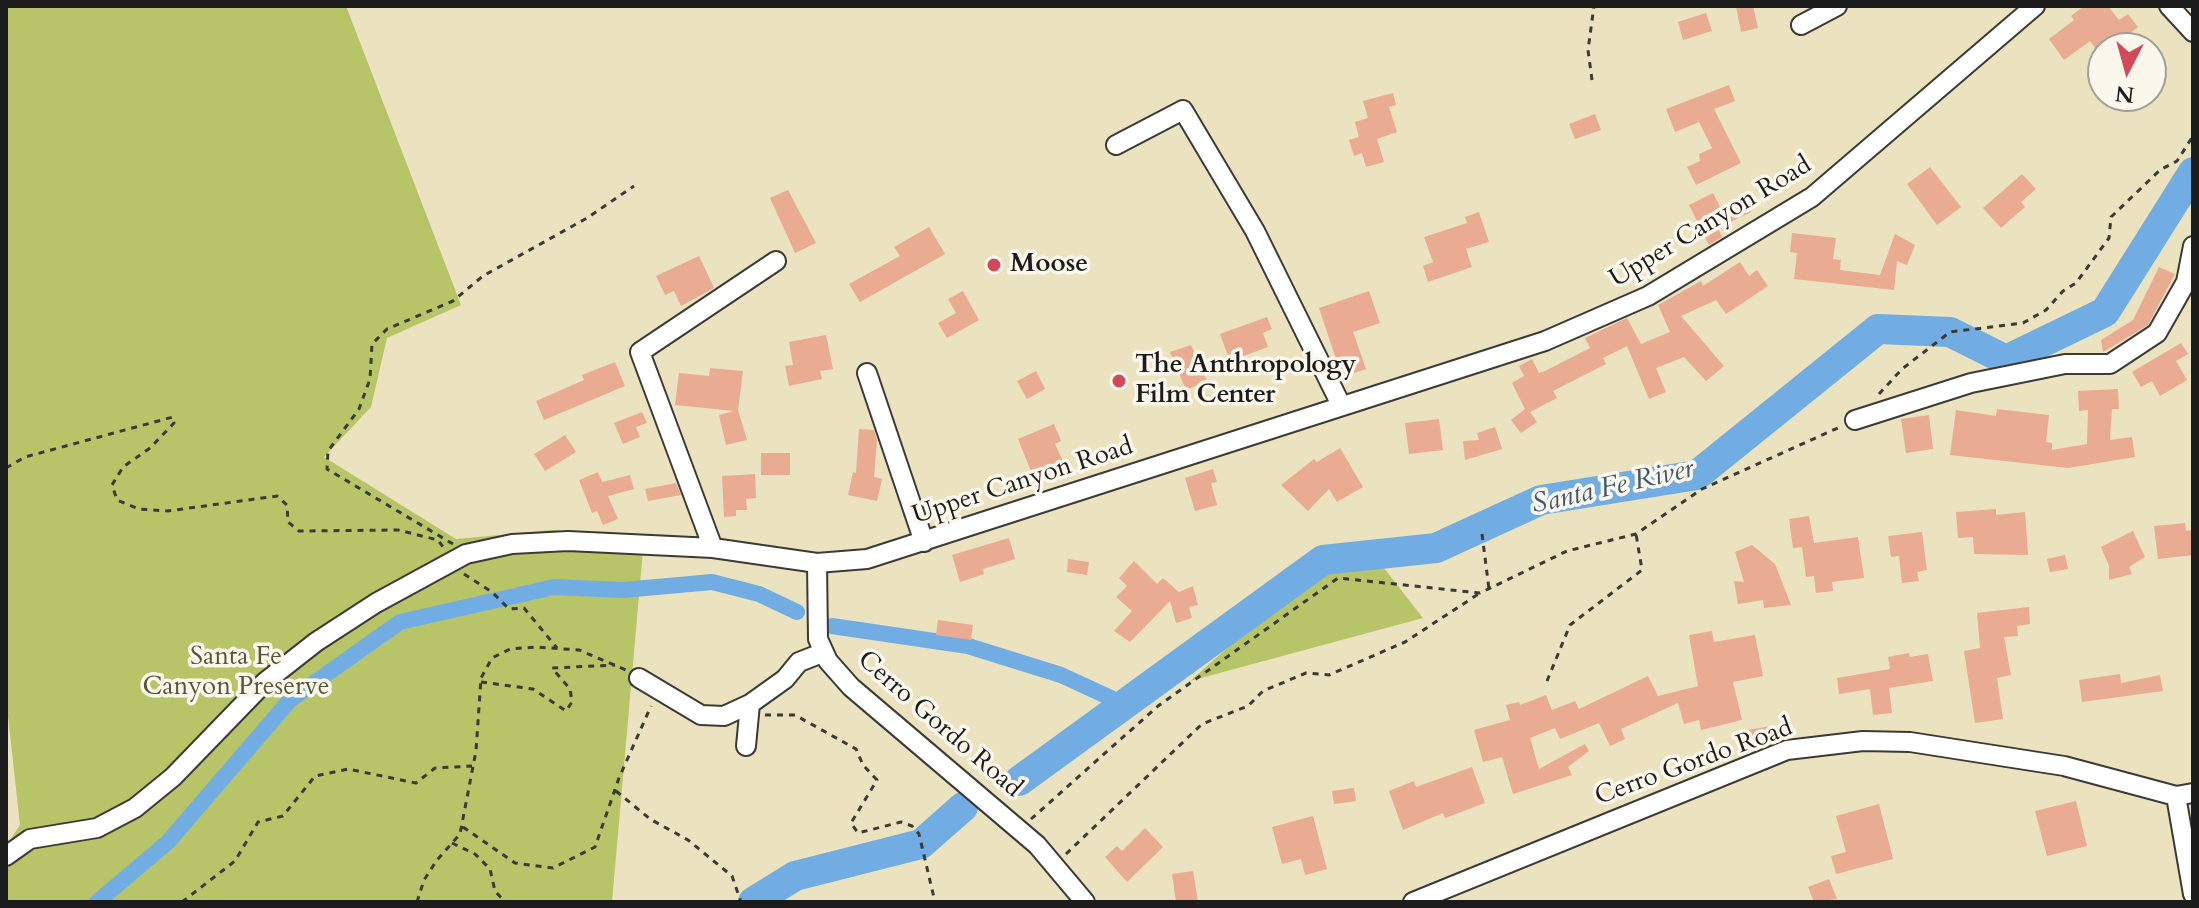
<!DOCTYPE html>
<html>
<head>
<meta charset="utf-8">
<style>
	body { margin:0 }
	#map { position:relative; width:2199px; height:908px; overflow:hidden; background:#ebe2c0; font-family:Cardo,serif }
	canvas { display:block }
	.frame { position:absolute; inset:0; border:8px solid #1c1c1c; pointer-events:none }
	.north { position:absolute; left:2087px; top:32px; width:80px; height:80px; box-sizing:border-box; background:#fbf7ec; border:2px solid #a29f99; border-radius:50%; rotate:186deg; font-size:22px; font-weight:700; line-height:32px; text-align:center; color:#1c1c1c }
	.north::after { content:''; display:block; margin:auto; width:28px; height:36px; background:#d1495b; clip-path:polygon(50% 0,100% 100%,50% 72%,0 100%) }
</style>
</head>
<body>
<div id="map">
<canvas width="2199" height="908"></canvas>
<div class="frame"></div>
<div class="north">N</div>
</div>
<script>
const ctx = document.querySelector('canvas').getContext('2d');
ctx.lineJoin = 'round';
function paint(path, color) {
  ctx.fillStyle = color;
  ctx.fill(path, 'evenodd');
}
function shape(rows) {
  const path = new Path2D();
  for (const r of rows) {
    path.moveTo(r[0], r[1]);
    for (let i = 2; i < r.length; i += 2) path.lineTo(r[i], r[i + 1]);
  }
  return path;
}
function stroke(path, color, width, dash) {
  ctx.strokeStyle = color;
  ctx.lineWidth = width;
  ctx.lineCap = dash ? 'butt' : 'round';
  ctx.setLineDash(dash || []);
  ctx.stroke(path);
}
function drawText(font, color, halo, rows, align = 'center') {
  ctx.font = font + ' Cardo,serif';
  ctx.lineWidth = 7;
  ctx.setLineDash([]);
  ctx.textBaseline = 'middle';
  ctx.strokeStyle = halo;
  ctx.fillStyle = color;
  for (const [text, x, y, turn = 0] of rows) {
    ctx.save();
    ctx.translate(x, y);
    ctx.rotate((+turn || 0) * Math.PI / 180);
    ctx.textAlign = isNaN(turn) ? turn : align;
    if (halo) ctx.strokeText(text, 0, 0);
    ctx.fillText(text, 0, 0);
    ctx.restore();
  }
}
const green = shape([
	[6,6,346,6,461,305,387,338,371,407,324,457,456,539,552,530,644,539,612,902,6,902,6,846,20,825,6,698],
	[1380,563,1423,618,1190,681,1268,612,1327,570]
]);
const canal = shape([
	[832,626,968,646,1061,675,1126,705],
	[97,902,168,842,290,700,400,622,554,587,623,590,712,582,759,594,797,612]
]);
const river = shape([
	[1019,781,1323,560,1436,548,1541,500,1697,475,1878,329,1950,332,2006,360,2105,312,2193,172],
	[753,902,795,876,921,844,963,807]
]);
const building = shape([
	[1736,6,1753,6,1758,28,1741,32],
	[2084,6,2108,6,2119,20,2128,14,2138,27,2111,48,2103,48,2101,55,2090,41,2064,60,2049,39,2074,20,2071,16],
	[1706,13,1712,31,1683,40,1678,22],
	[1729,85,1735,101,1714,109,1741,163,1696,185,1687,167,1700,161,1699,154,1712,148,1699,122,1675,132,1666,109],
	[1393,93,1396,105,1389,107,1397,132,1377,139,1384,162,1366,167,1362,153,1354,156,1349,140,1359,137,1355,122,1368,118,1363,101],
	[1595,114,1601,130,1575,139,1569,124],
	[1930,167,1961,207,1937,225,1907,184],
	[2022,174,2036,189,2021,202,2025,207,2001,228,1983,208],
	[788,190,816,243,795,253,770,198],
	[1713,193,1722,211,1745,200,1751,212,1718,228,1722,237,1709,245,1689,205],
	[1479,212,1489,242,1466,249,1472,267,1428,282,1423,266,1433,262,1424,237,1467,223,1465,217],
	[929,227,945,254,860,302,849,284,900,256,894,247],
	[1792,233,1836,238,1833,259,1841,260,1840,270,1880,275,1895,234,1915,245,1907,265,1897,261,1894,290,1794,279,1797,253,1790,252],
	[699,256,714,288,681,306,674,291,665,295,656,276],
	[1740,262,1749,276,1757,270,1768,286,1726,314,1716,300,1681,316,1724,366,1706,381,1684,357,1656,368,1666,392,1649,399,1627,346,1603,358,1606,364,1553,391,1557,398,1530,412,1537,422,1521,433,1511,420,1525,409,1512,383,1524,376,1519,366,1532,359,1539,373,1545,371,1590,348,1585,338,1627,318,1641,344,1670,332,1658,305,1701,281,1703,286],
	[2159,267,2175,274,2148,325,2103,352,2101,340,2133,320],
	[963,291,979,320,947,338,938,323,956,313,948,299],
	[1369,291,1380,323,1353,332,1366,369,1342,377,1319,308],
	[1267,317,1272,329,1263,333,1268,347,1230,361,1220,334],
	[826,335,833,369,820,371,822,379,789,386,785,366,793,365,789,342],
	[2181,343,2188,354,2176,361,2187,380,2160,396,2152,381,2141,387,2132,372],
	[1191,345,1207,381,1186,390,1170,352],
	[615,362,625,386,544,420,536,401,584,380,582,375],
	[710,368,743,371,738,410,747,440,726,445,719,415,734,411,675,405,679,373,709,376],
	[1036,371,1045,389,1027,399,1017,381],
	[2118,389,2119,409,2112,409,2110,440,2132,437,2135,457,2068,468,1950,455,1956,410,1996,416,1997,409,2049,415,2046,442,2052,443,2052,450,2087,444,2088,410,2079,411,2078,391],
	[642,412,647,423,636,427,640,437,623,444,614,423],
	[1929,415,1933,449,1906,453,1901,419],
	[1439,419,1443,450,1409,454,1405,423],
	[1054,424,1061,441,1055,444,1064,463,1033,476,1018,439],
	[1495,427,1502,449,1465,460,1463,441,1479,440,1477,433],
	[859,429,874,430,877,440,874,477,882,479,877,501,848,495,853,472,856,473],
	[565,435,576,452,545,471,534,454],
	[1340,448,1363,487,1337,502,1329,489,1308,511,1281,485,1314,459,1317,462],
	[761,453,790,453,790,475,761,475],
	[1213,469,1217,482,1211,483,1217,505,1195,511,1185,478],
	[598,472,602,482,630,475,634,489,608,496,618,519,603,525,597,511,592,513,579,480],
	[755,474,756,498,746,499,747,510,736,510,736,516,724,517,722,476],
	[676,483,681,495,648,501,645,489],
	[1996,509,1996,515,2025,512,2028,555,1974,554,1973,537,1958,538,1956,512],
	[1809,516,1814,543,1858,537,1864,578,1832,582,1833,591,1816,593,1814,576,1806,577,1802,547,1793,548,1789,519],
	[2185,523,2186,531,2193,530,2193,555,2158,559,2154,526],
	[2133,531,2145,557,2129,567,2132,574,2109,580,2109,566,2101,547],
	[1922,532,1927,570,1917,572,1919,581,1902,583,1899,556,1891,557,1888,536],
	[1009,538,1015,559,983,569,984,574,960,582,952,555],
	[1752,545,1775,564,1791,605,1764,608,1763,600,1738,604,1734,581,1744,582,1735,552],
	[2065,555,2068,569,2050,572,2047,559],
	[1068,559,1089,562,1087,575,1067,572],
	[1134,561,1157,584,1163,578,1179,592,1193,586,1198,605,1189,607,1192,618,1176,623,1170,601,1130,642,1114,631,1132,611,1116,597,1127,586,1119,578],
	[2029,607,2030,624,2017,626,2018,636,2004,637,2011,675,1997,678,2003,719,1975,723,1964,651,1980,648,1977,613],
	[938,620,973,625,971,640,936,635],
	[1712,631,1714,642,1755,635,1763,676,1733,682,1742,720,1701,730,1699,720,1684,724,1678,703,1621,729,1625,739,1610,746,1599,723,1560,739,1555,728,1530,738,1539,769,1585,744,1589,751,1568,767,1572,775,1513,794,1502,757,1483,762,1474,730,1510,720,1506,705,1519,702,1520,705,1546,695,1552,710,1575,701,1579,709,1648,676,1658,696,1698,686,1689,635],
	[1909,653,1910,657,1928,654,1933,681,1889,688,1892,713,1873,715,1870,689,1839,694,1837,678,1890,669,1888,657],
	[2120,674,2121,683,2160,675,2163,691,2082,702,2079,680],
	[1772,726,1774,740,1743,745,1740,731],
	[1472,767,1485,803,1445,818,1443,813,1403,830,1389,791,1414,781,1416,787],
	[1354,788,1356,801,1334,804,1332,791],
	[2076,801,2087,846,2047,856,2035,811],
	[1879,804,1893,859,1836,874,1831,856,1846,852,1836,816],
	[1313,816,1327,869,1305,875,1301,859,1282,864,1272,827],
	[1145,828,1163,847,1127,882,1105,857,1117,846,1122,851],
	[1193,871,1198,902,1176,902,1172,874],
	[1829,879,1837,899,1814,902,1808,887]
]);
const path = shape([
	[1592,80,1588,50,1594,6],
	[1879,394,1902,369,1950,332,2023,323,2046,310,2063,291,2076,283,2109,238,2111,217,2160,170,2177,161,2193,136],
	[6,468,25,457,173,417,174,423,150,448,123,467,112,485,117,500,139,509,168,511,277,496,287,505,288,522,299,531,398,530,438,540,443,547],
	[1482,534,1489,589],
	[453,544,327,469,328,451,359,409,370,379,372,344,387,329,453,301,483,276,587,218,634,186],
	[464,574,492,592,509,609,524,608,557,648],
	[1547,681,1570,625,1642,570,1636,534],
	[481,682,533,689,566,711,572,702,570,689,552,668,615,665],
	[765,715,795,715,856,749,863,765,877,780,851,823,858,833,901,822,912,826,919,834,935,902],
	[616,791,650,819,688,840,732,876,741,902],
	[1031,819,1158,706,1338,578,1480,593,1567,551,1636,534,1702,489,1840,427],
	[463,827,515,863,553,868,595,847,619,778,651,706],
	[452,843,475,854,490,869,495,891,505,902],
	[1066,854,1202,724,1248,706,1263,691,1306,673,1329,675,1405,642,1480,593],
	[182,902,235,861,258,822,283,816,315,776,348,769,416,783,435,768,472,766],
	[417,902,424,880,437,860,460,834,476,751,481,678,492,658,510,649,536,647,579,650,626,670]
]);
const minor = shape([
	[2169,6,2193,32],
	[1801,25,1837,6],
	[1116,145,1183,110,1255,231,1341,405],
	[867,373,924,542],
	[1855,420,1971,383,2065,364,2110,364,2157,333,2186,282,2193,246],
	[713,548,640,352,776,261],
	[817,563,818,639,828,661,851,687,1037,845,1085,902],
	[639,678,701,715,724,716,750,704,785,679,799,662,822,653],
	[746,746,750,704],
	[2176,796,2193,894],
	[6,856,30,839,97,828,135,808,173,777,265,682,316,642,376,603,466,554,512,544,568,541,713,548,817,563,867,559,1545,341,1648,296,1812,197,2035,6],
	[1413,902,1787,750,1863,741,1910,742,2064,766,2176,796,2193,793]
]);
const markers = [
	[994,265,8,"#d1495b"],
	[1119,381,8,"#d1495b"]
];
const streetNames = [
	["Upper Canyon Road",1711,223,-31],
	["Upper Canyon Road",1023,482,-18],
	["Cerro Gordo Road",939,725,41],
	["Cerro Gordo Road",1694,763,-20]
];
const poiNames = [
	["Moose",1010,265],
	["The Anthropology",1135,366],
	["Film Center",1135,396]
];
const parkNames = [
	["Santa Fe",236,658],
	["Canyon Preserve",236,688]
];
const waterNames = [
	["Santa Fe River",1613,488,-13]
];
paint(green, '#b7c568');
stroke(canal, '#71ade3', 16);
stroke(river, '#71ade3', 30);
paint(building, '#eaab93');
stroke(minor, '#3b3a35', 22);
stroke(path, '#3b3a35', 3, [6, 6]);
stroke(minor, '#fff', 18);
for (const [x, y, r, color] of markers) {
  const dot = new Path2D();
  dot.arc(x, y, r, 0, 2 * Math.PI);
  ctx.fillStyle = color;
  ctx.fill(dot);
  stroke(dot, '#fbf7ec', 3);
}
drawText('26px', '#1c1c1c', '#fbf7ec', streetNames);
drawText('bold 26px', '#1c1c1c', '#fbf7ec', poiNames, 'left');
drawText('26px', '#525737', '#fbf7ec', parkNames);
drawText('italic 28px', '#3e566c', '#fbf7ec', waterNames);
</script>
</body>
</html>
